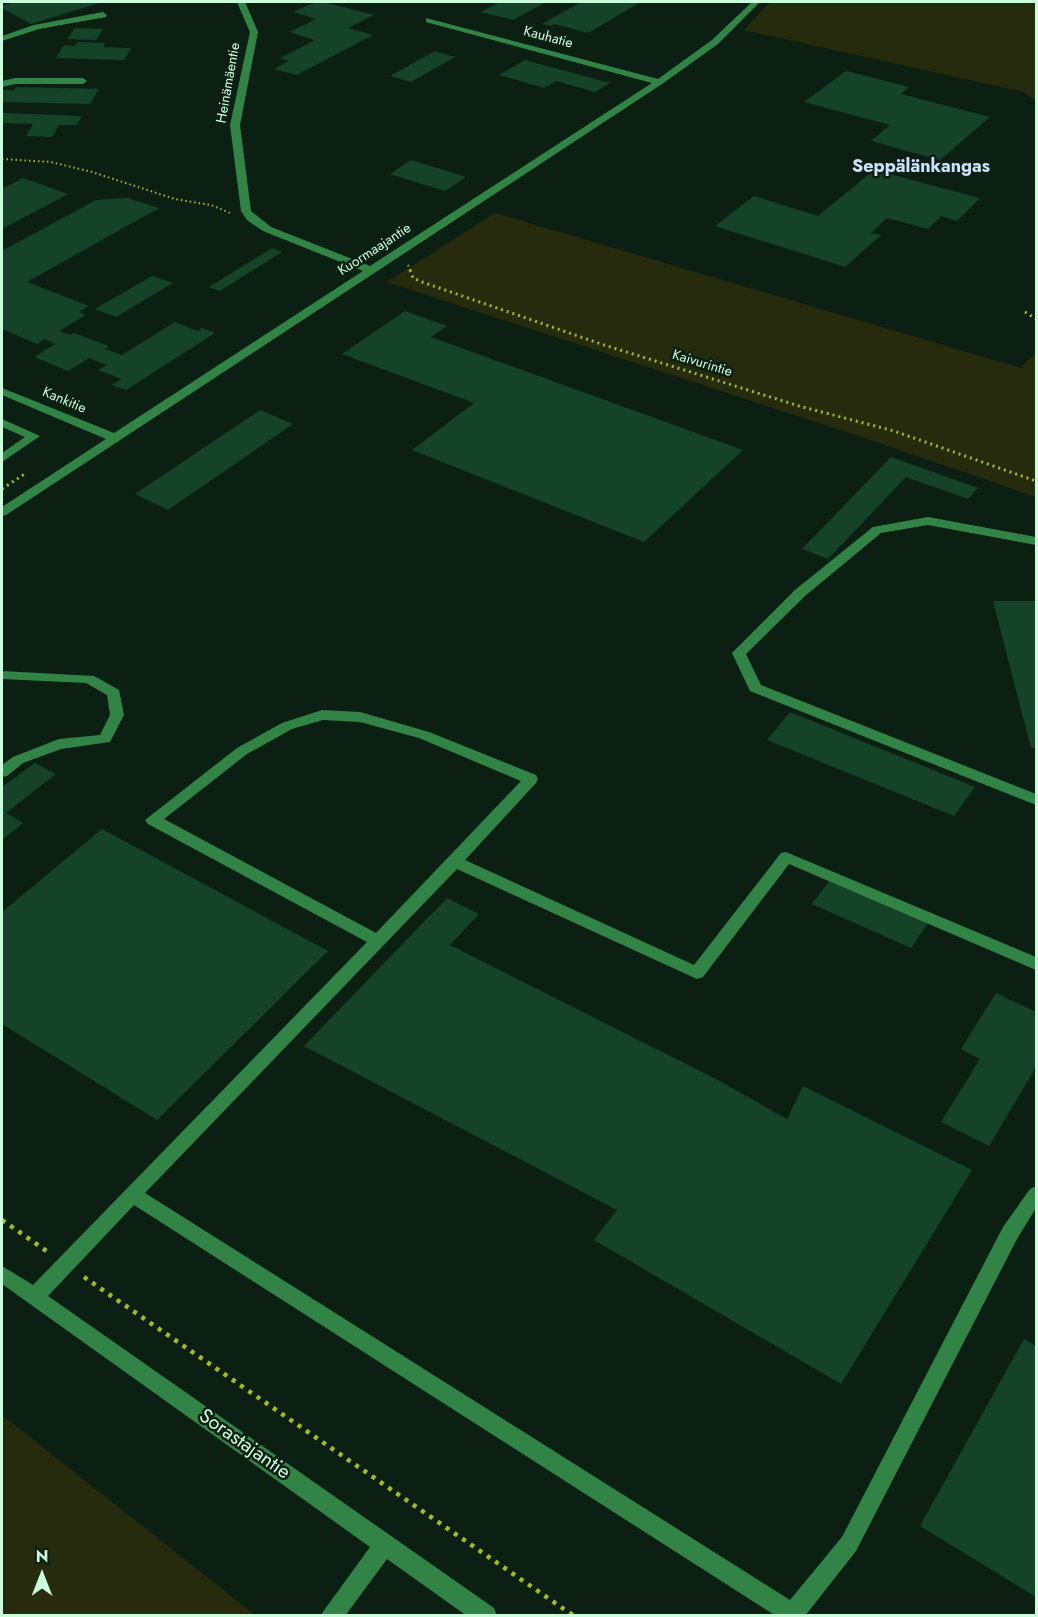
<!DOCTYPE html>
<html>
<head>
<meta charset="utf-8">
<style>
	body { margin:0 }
	#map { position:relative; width:1038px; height:1617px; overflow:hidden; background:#0b2013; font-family:Jost,sans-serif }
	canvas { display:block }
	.frame { position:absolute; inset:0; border:3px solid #caffdb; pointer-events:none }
	.north { position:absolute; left:12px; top:1545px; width:60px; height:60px; -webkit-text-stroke:4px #0b2013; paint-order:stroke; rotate:0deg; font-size:16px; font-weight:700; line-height:24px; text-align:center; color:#caffdb }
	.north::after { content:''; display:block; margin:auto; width:21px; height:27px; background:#caffdb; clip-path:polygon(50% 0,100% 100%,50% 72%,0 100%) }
</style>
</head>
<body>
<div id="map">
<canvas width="1038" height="1617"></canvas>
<div class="frame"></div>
<div class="north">N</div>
</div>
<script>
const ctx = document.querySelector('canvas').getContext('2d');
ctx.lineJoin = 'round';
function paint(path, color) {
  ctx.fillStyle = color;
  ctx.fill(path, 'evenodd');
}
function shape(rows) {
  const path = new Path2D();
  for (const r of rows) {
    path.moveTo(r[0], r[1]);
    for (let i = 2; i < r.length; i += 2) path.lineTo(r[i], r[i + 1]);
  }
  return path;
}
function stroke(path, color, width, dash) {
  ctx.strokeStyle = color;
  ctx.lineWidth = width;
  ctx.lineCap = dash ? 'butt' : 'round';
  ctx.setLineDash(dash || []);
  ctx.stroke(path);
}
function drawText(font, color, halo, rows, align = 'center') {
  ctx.font = font + ' Jost,sans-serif';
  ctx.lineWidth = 5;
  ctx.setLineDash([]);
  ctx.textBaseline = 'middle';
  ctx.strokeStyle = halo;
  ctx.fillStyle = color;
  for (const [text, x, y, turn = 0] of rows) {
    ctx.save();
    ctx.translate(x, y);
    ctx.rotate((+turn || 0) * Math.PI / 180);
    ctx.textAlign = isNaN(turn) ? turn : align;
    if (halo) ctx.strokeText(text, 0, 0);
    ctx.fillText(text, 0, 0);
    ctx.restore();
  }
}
const green = shape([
	[770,2,1036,2,1036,100,1024,92,744,30],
	[495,213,1021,368,1036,352,1036,497,871,440,387,282],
	[2,1415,255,1615,2,1615]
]);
const building = shape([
	[15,2,102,2,31,24,2,8,2,6],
	[316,2,324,2,374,15,348,28,373,35,297,75,274,69,289,61,280,58,315,40,289,32,316,19,293,12],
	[500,2,546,2,513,20,481,12],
	[581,2,641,2,588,33,555,24,551,26,542,24],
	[75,28,103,29,96,40,67,39],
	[77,42,105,43,103,47,131,48,124,60,56,58,64,45,75,46],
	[435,51,455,57,411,82,390,76],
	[525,60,569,72,610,83,595,92,556,81,544,88,499,75],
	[846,71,909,87,901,94,990,117,940,160,871,141,890,125,804,102],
	[16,87,99,89,90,104,2,102,2,90,14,90],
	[2,113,82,116,77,125,59,125,52,137,26,136,33,124,2,123],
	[411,160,466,177,445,191,390,174],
	[874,170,980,198,957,221,941,216,928,229,887,218,871,233,881,235,845,267,715,226,754,196,818,216],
	[23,178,68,194,2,229,2,189],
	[128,198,159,208,27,282,89,306,79,312,86,315,59,331,70,335,74,333,109,346,105,349,122,355,175,322,198,331,202,328,215,333,126,390,112,385,121,379,98,370,107,365,89,358,68,371,34,357,55,344,45,339,37,344,2,329,2,251,96,200],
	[272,248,282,252,220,291,209,287],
	[152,276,173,283,116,317,95,309],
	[405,311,447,326,431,337,743,450,644,542,412,450,474,403,342,354],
	[260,410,293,424,168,510,135,494],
	[891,457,978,488,968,499,906,477,828,559,802,549],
	[993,601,1036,601,1036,748,1031,748],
	[790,712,975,787,954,816,767,740],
	[35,763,56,774,6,813,23,823,2,840,2,787],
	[102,829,328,951,157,1120,2,1024,2,912],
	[830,880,928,923,911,948,812,904],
	[447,898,479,914,450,945,716,1079,787,1119,803,1086,972,1170,841,1384,594,1240,617,1210,304,1046],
	[996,993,1036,1012,1036,1067,989,1146,941,1122,980,1059,961,1049],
	[1024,1339,1036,1346,1036,1597,920,1526]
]);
const pathFar2 = shape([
	[2,159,51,162,92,172,175,199,211,205,230,213],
	[408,265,411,272]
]);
const pathFar1 = shape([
	[410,270,413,278,422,282,601,344,799,406,894,431,1036,481],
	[1025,312,1036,319],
	[2,489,26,473]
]);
const path = shape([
	[2,1220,48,1252],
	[84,1277,574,1616]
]);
const minor = shape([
	[237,2,245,2,258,32,240,125,251,211,271,227,370,266,652,83,426,22,426,18,658,79,712,40,752,2,760,2,718,44,662,84,6,515,2,516,2,507,106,439,2,395,2,388,114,433,363,271,263,231,247,220,241,211,230,125,250,32,237,2],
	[103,12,107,15,106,17,39,29,2,41,2,36,34,25,103,12],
	[15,78,83,78,87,81,83,84,15,84,2,87,2,81,15,78],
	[2,419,40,436,2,462,2,453,25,437,2,427,2,419],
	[928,517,1036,537,1036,545,928,525,881,533,805,596,746,654,761,685,1036,794,1036,805,750,691,732,653,795,590,873,527,928,517],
	[2,671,94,676,119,690,124,715,110,742,61,749,23,763,7,776,2,777,2,765,13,757,59,739,100,735,110,715,107,695,86,683,2,679,2,671],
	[322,710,360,712,429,732,536,775,538,779,536,783,465,860,694,965,781,853,786,852,1036,957,1036,970,789,864,703,977,697,979,457,869,145,1193,790,1600,842,1537,1003,1227,1030,1189,1036,1186,1036,1208,1017,1239,856,1551,805,1616,776,1616,134,1205,48,1296,494,1608,497,1616,467,1616,387,1559,345,1616,320,1616,370,1547,2,1284,2,1266,33,1285,367,942,148,824,145,820,237,748,282,723,322,710],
	[323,720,360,722,419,738,521,781,376,933,164,819,247,754,292,729,323,720]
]);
const farStreetnames = [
	["Kauhatie",548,38,15],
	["Heinämäentie",229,83,-80],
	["Kuormaajantie",375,250,-33],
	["Kaivurintie",702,364,17],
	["Kankitie",64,401,23]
];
const farDistrictnames = [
	["Seppälänkangas",921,168]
];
const nearStreetnames = [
	["Sorastajantie",244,1445,35]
];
paint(green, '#262b0d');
paint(building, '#154328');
stroke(pathFar2, '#a4bb22', 2, [1.5, 3]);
stroke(pathFar1, '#a4bb22', 3, [2, 4]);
stroke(path, '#a4bb22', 4.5, [4, 6]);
paint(minor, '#318446');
drawText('14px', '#caffdb', '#0b2013', farStreetnames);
drawText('bold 18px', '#cce2ff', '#0b2013', farDistrictnames);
drawText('20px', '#caffdb', '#0b2013', nearStreetnames);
</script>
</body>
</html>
